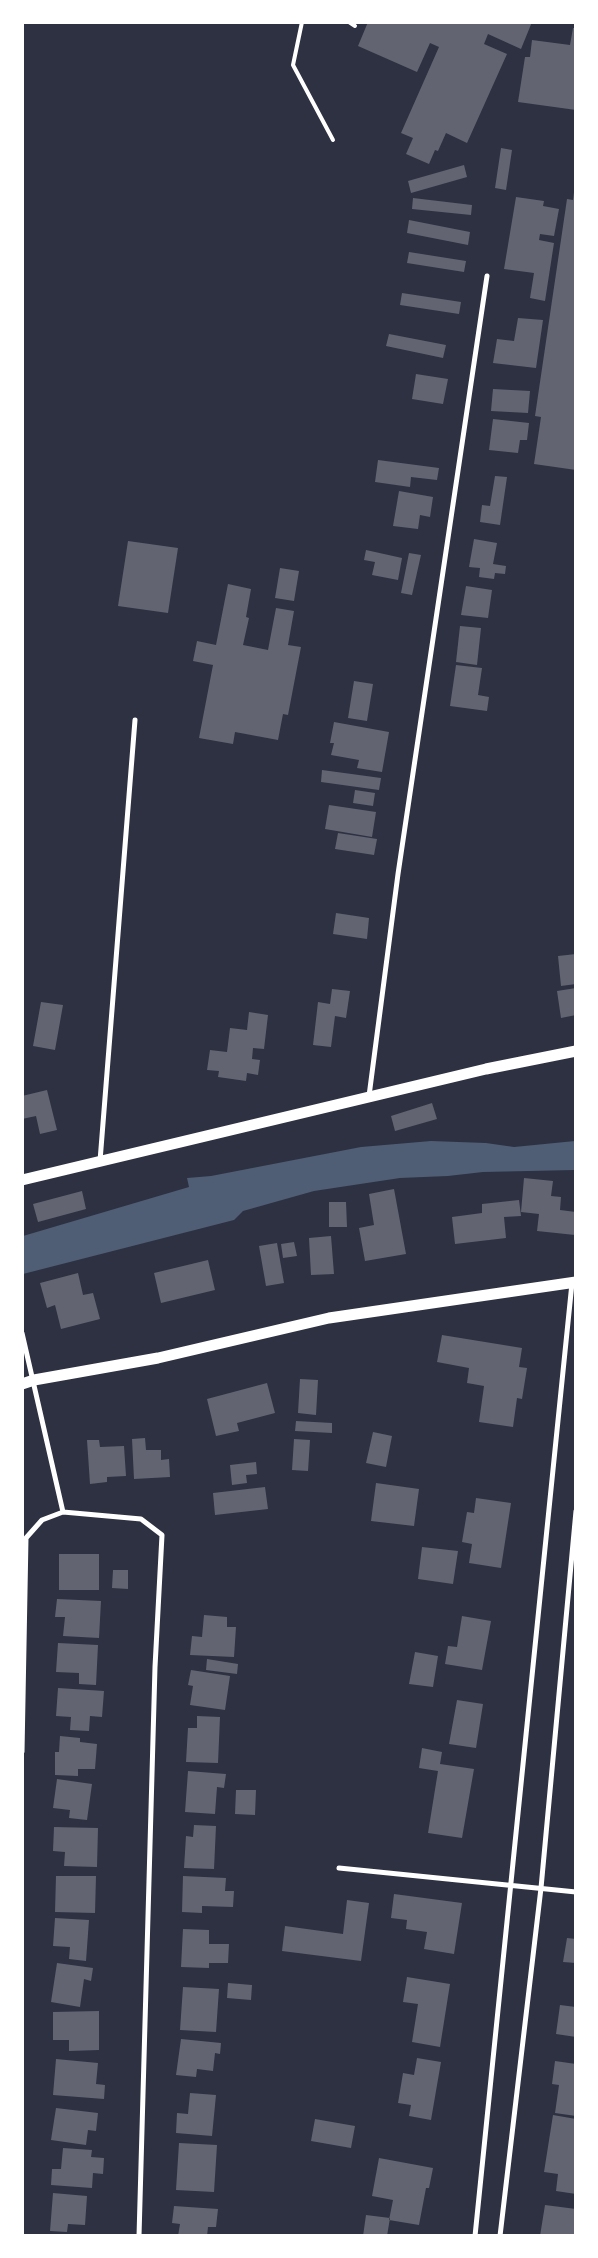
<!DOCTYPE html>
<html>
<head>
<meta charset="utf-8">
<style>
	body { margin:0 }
	#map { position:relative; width:598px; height:2258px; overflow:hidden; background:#2d3142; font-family:"Golos Text",sans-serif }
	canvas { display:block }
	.frame { position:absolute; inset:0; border:24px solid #fff; pointer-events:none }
</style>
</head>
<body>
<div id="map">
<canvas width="598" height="2258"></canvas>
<div class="frame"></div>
</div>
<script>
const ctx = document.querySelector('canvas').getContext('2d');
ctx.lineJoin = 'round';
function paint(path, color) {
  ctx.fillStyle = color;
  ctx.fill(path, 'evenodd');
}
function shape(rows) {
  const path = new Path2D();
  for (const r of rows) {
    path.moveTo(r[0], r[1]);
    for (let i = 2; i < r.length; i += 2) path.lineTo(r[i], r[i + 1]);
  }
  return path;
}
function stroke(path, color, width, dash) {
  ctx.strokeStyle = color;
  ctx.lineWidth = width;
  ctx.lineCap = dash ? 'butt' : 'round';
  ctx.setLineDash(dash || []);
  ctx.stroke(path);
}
const water = shape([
	[431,1141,486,1143,514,1147,575,1141,575,1170,483,1172,448,1176,400,1178,314,1191,243,1211,234,1220,23,1274,23,1236,189,1187,187,1178,211,1176,361,1147]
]);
const building = shape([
	[368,22,532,22,521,49,488,34,484,44,507,54,467,143,446,133,438,151,435,150,429,164,406,154,413,138,401,133,439,47,430,43,417,72,358,46],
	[573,28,576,28,576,110,518,102,525,57,530,57,532,40,570,45],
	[501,148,512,150,506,190,495,188],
	[464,165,467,177,411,193,408,181],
	[574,192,576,193,576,470,534,464,541,417,535,416,567,199,573,200],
	[516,197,544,201,543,206,559,209,554,236,540,234,539,240,554,243,545,301,530,298,534,273,504,269],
	[413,198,472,205,471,215,412,209],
	[409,220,470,232,468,245,407,233],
	[409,252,466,261,464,272,407,263],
	[402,293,461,302,459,314,400,305],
	[518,318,543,320,536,368,493,363,497,339,514,341],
	[389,334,446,345,443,358,386,346],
	[416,374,448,379,443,404,412,399],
	[493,389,530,391,528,413,491,411],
	[493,419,529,423,527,440,520,440,518,453,489,450],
	[378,460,439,468,437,480,411,477,410,487,375,482],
	[495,476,507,477,500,525,480,522,482,505,490,506],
	[399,491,433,497,430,517,420,515,418,529,393,526],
	[474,539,497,543,493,564,506,566,505,574,495,573,494,579,479,577,480,568,469,567],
	[128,541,178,548,168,613,118,606],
	[366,550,402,558,398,580,372,575,375,562,364,560],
	[409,553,421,555,412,595,401,593],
	[280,568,299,571,294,601,275,598],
	[228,584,251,589,246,617,249,618,243,645,268,650,276,608,294,611,288,645,301,647,288,715,283,714,278,740,235,732,233,744,199,738,213,665,193,661,197,641,216,645],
	[466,586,492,590,488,618,461,615],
	[460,626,481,628,477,665,456,662],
	[456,665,482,668,478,695,489,697,487,711,450,706],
	[354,681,373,684,367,721,348,718],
	[334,722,389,732,382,772,357,768,359,760,331,755,334,743,330,743],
	[322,770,381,778,379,790,321,782],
	[355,790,375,793,373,806,353,803],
	[329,805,376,812,372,837,325,829],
	[338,833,377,839,374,855,335,849],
	[336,913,369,918,367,939,333,934],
	[576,954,576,984,561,986,558,956],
	[576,988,576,1015,561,1018,557,991],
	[332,989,350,991,346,1018,335,1016,331,1047,313,1045,318,1002,330,1004],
	[41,1002,63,1005,55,1050,33,1046],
	[249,1012,268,1015,264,1049,253,1048,252,1059,260,1060,258,1075,247,1073,246,1081,218,1077,219,1071,207,1070,210,1050,227,1052,230,1028,247,1030],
	[47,1090,57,1130,40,1134,36,1116,22,1119,22,1096],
	[432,1103,437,1119,395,1131,391,1116],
	[524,1178,553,1181,551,1196,561,1197,560,1210,576,1212,575,1235,537,1231,539,1214,521,1212],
	[394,1189,406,1254,365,1261,359,1228,374,1225,369,1194],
	[82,1191,86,1209,38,1222,33,1204],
	[519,1200,521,1216,504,1217,506,1238,455,1244,452,1217,482,1213,482,1204],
	[329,1202,346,1202,347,1227,329,1227],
	[331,1236,334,1274,311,1275,309,1238],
	[294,1242,297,1256,283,1258,281,1244],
	[277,1243,284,1283,266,1286,259,1246],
	[208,1260,215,1290,161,1303,154,1273],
	[78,1273,83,1295,93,1293,100,1319,61,1329,55,1305,47,1308,40,1283],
	[442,1335,522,1348,519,1367,527,1368,522,1399,517,1398,513,1427,479,1422,484,1386,467,1383,469,1368,437,1362],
	[300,1379,318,1380,316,1415,298,1413],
	[267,1383,275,1413,237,1423,239,1431,216,1436,207,1399],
	[296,1421,332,1423,332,1433,295,1431],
	[373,1432,392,1436,386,1467,366,1463],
	[145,1438,146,1450,161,1450,161,1460,169,1459,170,1477,134,1479,132,1439],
	[294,1439,310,1440,308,1471,292,1470],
	[87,1440,99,1440,100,1447,124,1446,126,1476,107,1477,107,1482,90,1484],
	[256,1462,257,1474,246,1475,247,1483,232,1485,230,1465],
	[376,1483,419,1489,414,1526,371,1521],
	[265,1487,268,1509,215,1515,213,1493],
	[476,1498,511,1503,501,1568,469,1563,472,1544,462,1542,467,1512,474,1513],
	[422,1547,458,1551,453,1584,418,1579],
	[59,1554,99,1554,99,1590,59,1590],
	[113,1570,128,1570,128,1589,112,1588],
	[57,1599,101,1601,99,1638,63,1636,65,1617,55,1617],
	[204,1615,227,1617,227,1627,236,1627,234,1657,190,1655,192,1636,202,1637],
	[462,1616,491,1621,482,1670,445,1664,448,1646,457,1647],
	[58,1643,98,1645,96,1685,79,1684,79,1673,56,1672],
	[415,1652,438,1656,433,1687,409,1684],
	[207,1659,238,1664,237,1674,206,1670],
	[191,1670,230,1676,225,1710,190,1705,193,1686,188,1685],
	[58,1688,104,1691,102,1717,90,1716,89,1731,70,1730,71,1717,56,1716],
	[457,1700,483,1704,476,1748,449,1744],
	[197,1716,220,1717,218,1763,186,1762,188,1728,197,1728],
	[60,1736,80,1738,80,1742,97,1744,95,1769,78,1769,78,1776,55,1775,55,1752,59,1752],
	[422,1748,442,1752,440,1764,474,1769,462,1838,428,1833,438,1771,419,1768],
	[188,1771,226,1774,224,1788,217,1787,215,1814,185,1812],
	[57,1779,92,1784,87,1820,69,1818,70,1810,53,1808],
	[236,1790,256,1790,255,1815,235,1814],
	[194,1825,216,1826,214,1869,184,1868,186,1836,193,1837],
	[54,1827,98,1828,97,1867,64,1866,65,1852,53,1851],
	[56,1876,96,1876,95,1913,55,1912],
	[183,1876,226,1878,225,1891,234,1891,233,1907,202,1906,202,1913,182,1912],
	[394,1894,462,1903,454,1954,424,1949,427,1932,406,1929,407,1920,391,1918],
	[347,1900,369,1903,361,1961,282,1951,285,1926,343,1934],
	[55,1918,89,1920,86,1961,69,1959,70,1947,53,1946],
	[183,1929,209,1930,209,1944,229,1944,228,1963,209,1963,209,1968,181,1967],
	[567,1938,576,1939,576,1963,563,1962],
	[57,1963,93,1968,91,1981,84,1979,80,2007,51,2002],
	[407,1977,450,1984,440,2047,412,2042,418,2004,403,2002],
	[228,1983,252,1985,251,2000,227,1998],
	[183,1987,219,1989,216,2032,180,2030],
	[560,2005,576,2007,576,2037,556,2034],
	[99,2011,99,2050,69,2051,69,2040,53,2040,53,2012],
	[181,2039,221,2043,220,2054,215,2053,213,2071,197,2069,196,2077,176,2075],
	[417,2058,441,2062,431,2120,409,2116,411,2105,398,2103,403,2073,414,2075],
	[56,2059,98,2063,96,2084,105,2085,104,2099,53,2095],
	[555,2061,576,2064,576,2116,555,2113,559,2085,552,2084],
	[190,2093,216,2095,212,2136,176,2133,177,2113,188,2114],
	[56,2108,98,2113,96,2131,88,2130,86,2145,51,2140],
	[553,2115,576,2119,576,2194,556,2191,558,2174,544,2172],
	[315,2119,355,2126,351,2148,311,2141],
	[179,2143,217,2145,214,2192,176,2190],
	[63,2148,92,2150,91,2157,104,2158,103,2174,93,2173,92,2188,51,2185,52,2169,61,2169],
	[379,2158,433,2168,429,2188,426,2188,419,2225,389,2220,393,2200,372,2196],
	[53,2193,87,2196,85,2225,68,2224,67,2232,50,2231],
	[545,2205,576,2209,576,2236,540,2236],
	[174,2206,218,2209,216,2227,208,2227,207,2236,178,2236,180,2224,172,2223],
	[366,2215,390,2218,387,2236,363,2236]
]);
const service = shape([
	[302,22,293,65,333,140],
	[349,22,355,26]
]);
const minor = shape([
	[369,1096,398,874,487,276],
	[100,1161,135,720],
	[22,1333,63,1512],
	[22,1752,26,1538,42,1520,63,1512,141,1519,162,1535,155,1667,139,2236],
	[339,1868,576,1892],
	[475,2236,572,1283],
	[500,2236,541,1888,576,1511]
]);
const primary = shape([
	[22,1180,486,1069,576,1051],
	[22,1384,34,1380,158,1358,329,1318,576,1282]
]);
paint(water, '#4f5d75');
paint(building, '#626471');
stroke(service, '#fff', 4);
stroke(minor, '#fff', 5);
stroke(primary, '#fff', 11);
</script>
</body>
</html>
